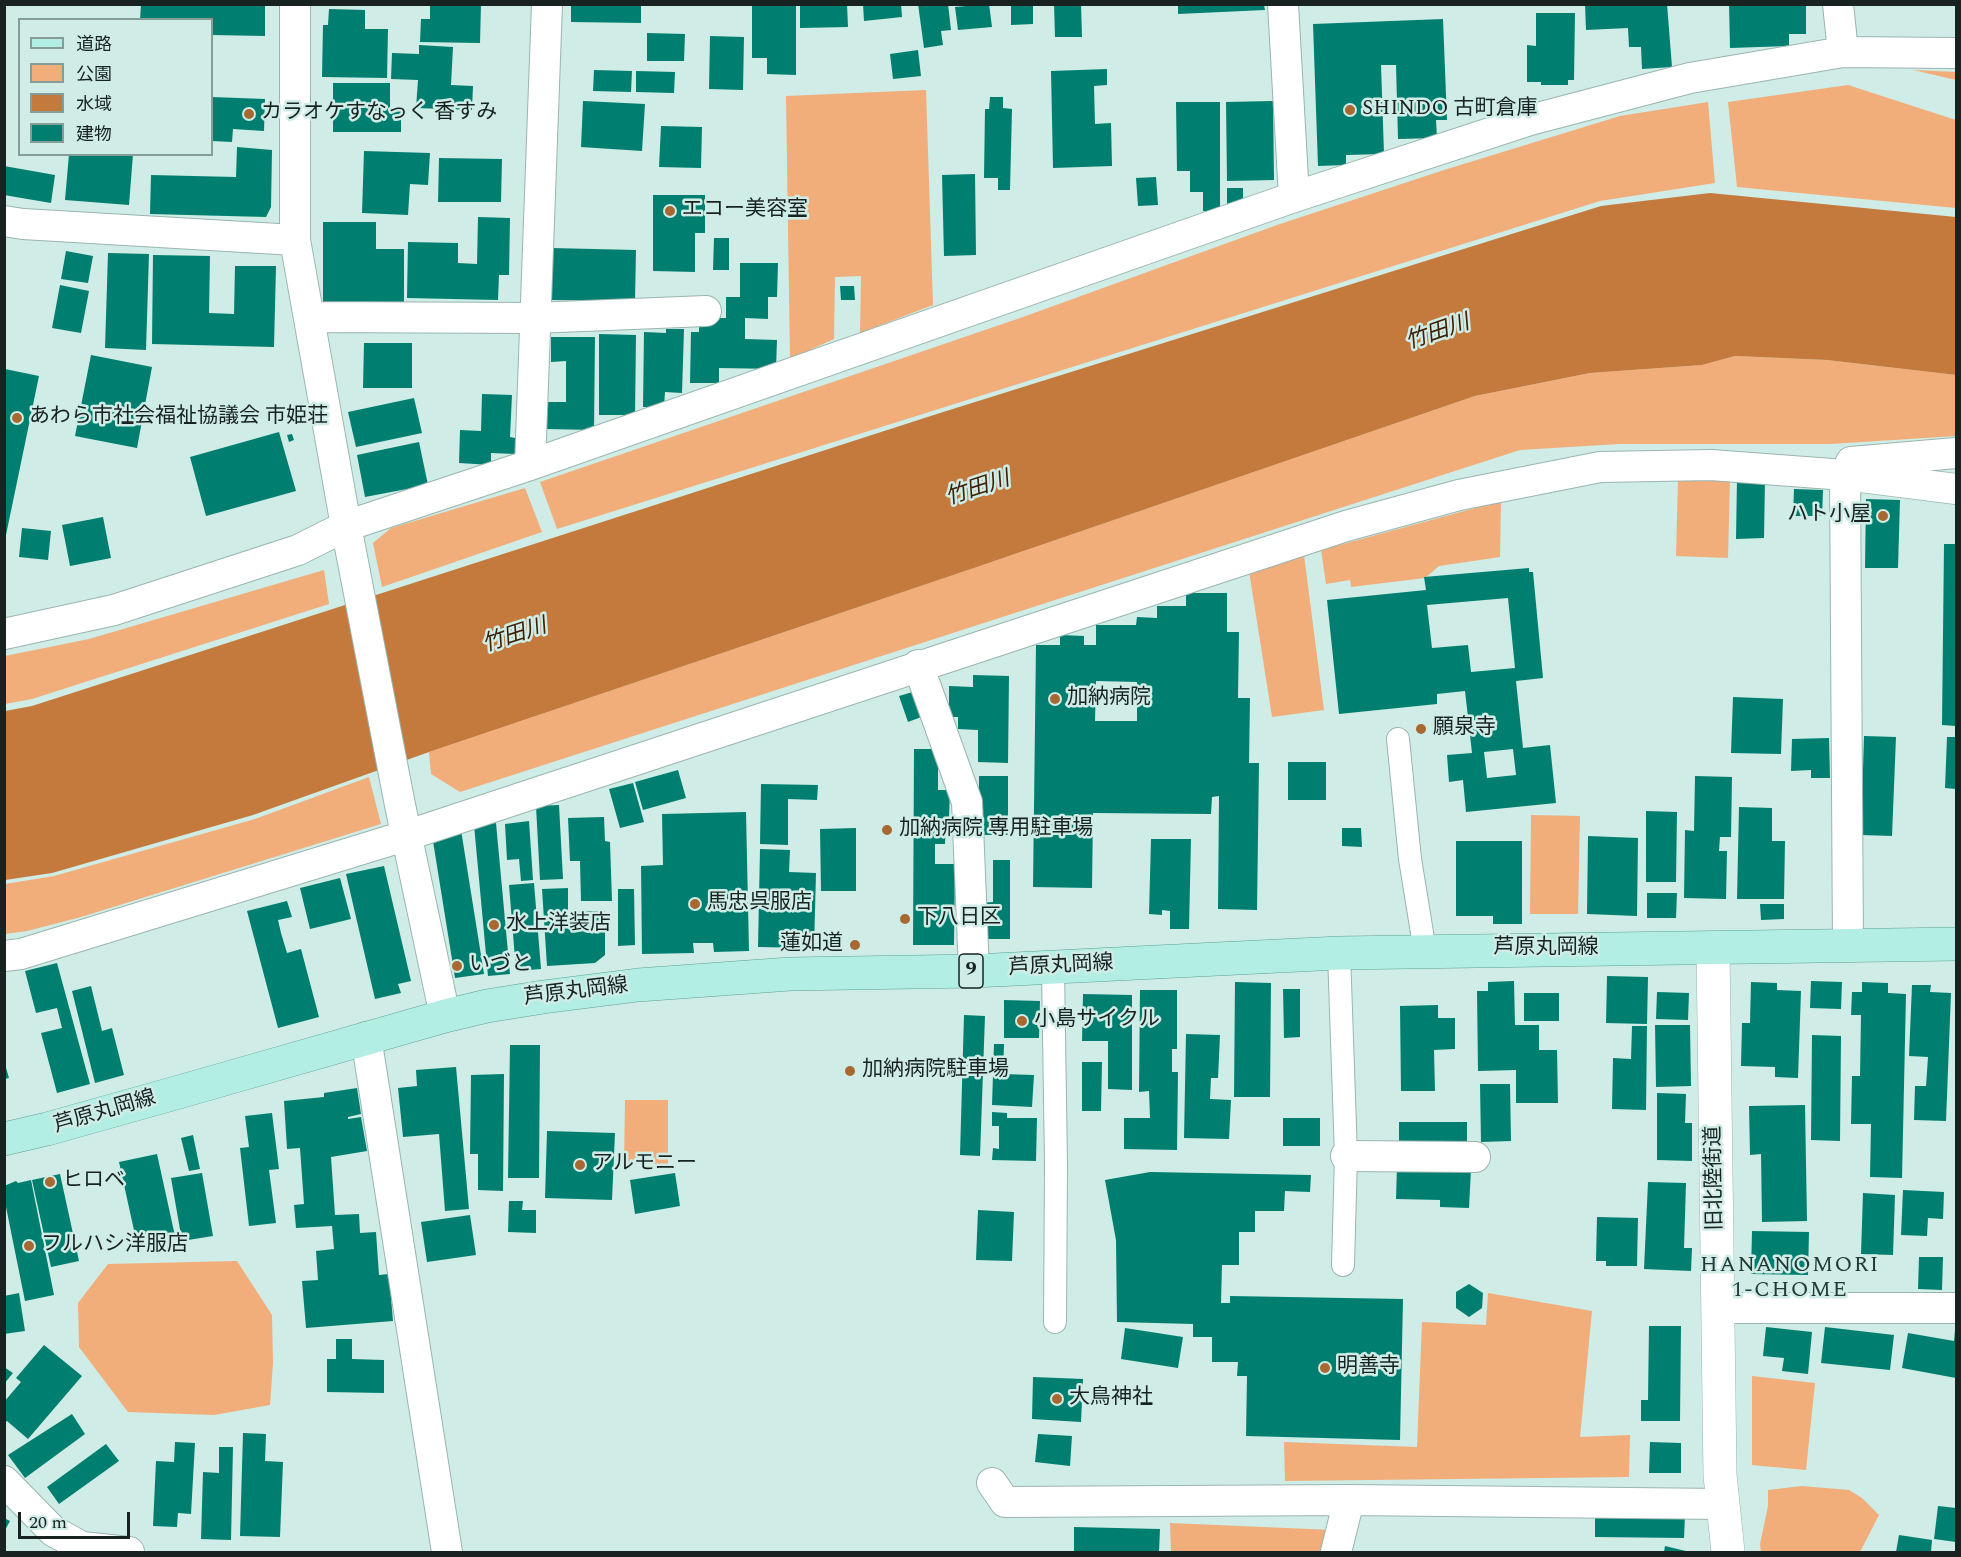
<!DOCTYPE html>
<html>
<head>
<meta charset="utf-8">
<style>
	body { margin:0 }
	#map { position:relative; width:1961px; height:1557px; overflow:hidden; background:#cfece6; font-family:Spectral,"Noto Sans JP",serif }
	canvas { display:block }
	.frame { position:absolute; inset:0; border:6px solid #182321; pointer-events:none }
	.legend { position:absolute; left:18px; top:18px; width:195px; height:138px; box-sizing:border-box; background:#cfece6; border:2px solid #869c97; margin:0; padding:8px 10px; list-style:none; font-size:18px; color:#182321 }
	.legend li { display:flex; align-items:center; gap:12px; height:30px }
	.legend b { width:30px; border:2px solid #869c97 }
	.scale { position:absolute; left:18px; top:1512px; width:112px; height:27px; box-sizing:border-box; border:3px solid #182321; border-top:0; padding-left:8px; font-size:18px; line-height:21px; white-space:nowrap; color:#182321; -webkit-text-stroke:4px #cfece6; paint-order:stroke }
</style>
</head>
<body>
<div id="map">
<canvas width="1961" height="1557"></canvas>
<div class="frame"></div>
<ul class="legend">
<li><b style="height:8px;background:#b3eee4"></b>道路</li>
<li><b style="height:16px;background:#f1ae7b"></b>公園</li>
<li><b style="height:16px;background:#c47a3c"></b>水域</li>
<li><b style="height:16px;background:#007f70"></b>建物</li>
</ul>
<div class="scale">20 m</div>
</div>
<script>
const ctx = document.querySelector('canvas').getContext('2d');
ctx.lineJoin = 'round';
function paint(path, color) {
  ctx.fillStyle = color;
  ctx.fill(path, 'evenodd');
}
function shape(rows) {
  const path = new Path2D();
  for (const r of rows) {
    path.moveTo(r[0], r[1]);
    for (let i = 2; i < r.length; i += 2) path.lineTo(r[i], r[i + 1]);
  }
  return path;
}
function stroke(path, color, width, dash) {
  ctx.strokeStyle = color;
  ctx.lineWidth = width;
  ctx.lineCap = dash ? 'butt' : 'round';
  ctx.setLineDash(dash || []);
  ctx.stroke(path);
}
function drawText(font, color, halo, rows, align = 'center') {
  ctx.font = font + ' Spectral,"Noto Sans JP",serif';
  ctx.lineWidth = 5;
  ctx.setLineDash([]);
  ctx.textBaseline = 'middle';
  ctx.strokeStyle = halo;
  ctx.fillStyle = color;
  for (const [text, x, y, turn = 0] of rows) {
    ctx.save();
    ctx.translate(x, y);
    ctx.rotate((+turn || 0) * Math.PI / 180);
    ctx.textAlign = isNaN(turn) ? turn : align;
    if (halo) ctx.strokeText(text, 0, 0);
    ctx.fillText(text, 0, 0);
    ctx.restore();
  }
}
const green = shape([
	[1913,70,1956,72,1956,80],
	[1848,85,1956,120,1956,208,1737,187,1728,102],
	[926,90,933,305,860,333,861,276,835,277,834,339,790,359,786,96],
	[1708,102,1715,183,1600,201,557,529,540,482,1023,317,1277,225,1444,170,1620,116],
	[1735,356,1827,360,1956,375,1956,436,1831,444,1619,444,1520,450,460,792,431,774,429,752,977,567,1475,396,1590,373,1702,365],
	[1678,478,1730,479,1728,558,1676,556],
	[525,488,542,532,382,587,373,543,391,528],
	[1501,501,1500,557,1439,566,1425,578,1351,587,1350,580,1326,584,1321,550],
	[1304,555,1324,710,1272,717,1249,571],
	[324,570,329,604,32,699,5,704,5,656,89,639],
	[369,777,381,824,81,917,27,931,5,934,5,884,54,876,255,819],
	[1531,815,1580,816,1578,914,1530,914],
	[625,1100,668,1100,668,1164,624,1164],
	[237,1261,272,1315,273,1363,270,1405,214,1415,128,1412,79,1347,78,1303,108,1264],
	[1488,1293,1592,1311,1580,1437,1630,1435,1629,1477,1285,1481,1284,1442,1417,1447,1422,1322,1486,1325],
	[1752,1376,1815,1383,1806,1470,1752,1465],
	[1802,1486,1849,1490,1862,1498,1879,1515,1860,1552,1761,1552,1760,1544,1768,1506,1768,1490],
	[1170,1523,1333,1530,1326,1552,1171,1552]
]);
const water = shape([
	[1710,193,1956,217,1956,375,1827,360,1735,356,1702,365,1590,373,1475,396,977,567,429,752,253,815,52,873,5,880,5,711,32,706,940,413,1601,206]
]);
const building = shape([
	[141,4,265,4,265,36,212,35,212,20,140,20],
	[430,4,481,4,480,43,420,42,421,19,430,19],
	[571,4,641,4,641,23,571,22],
	[800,4,847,4,848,27,800,28],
	[863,4,901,4,902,17,864,21],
	[918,4,948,4,951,30,941,31,943,45,924,48],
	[989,4,992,27,958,30,955,7],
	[1011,4,1033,4,1033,24,1011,25],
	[1054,4,1081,4,1082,37,1055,37],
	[1585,4,1667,4,1672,67,1642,69,1641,47,1629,47,1628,28,1586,30],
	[1729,4,1806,4,1806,34,1789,34,1789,46,1730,48],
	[752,5,796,5,796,75,767,74,767,58,752,58],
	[1178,5,1264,5,1265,10,1178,14],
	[329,9,365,10,365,29,388,29,387,78,322,77,323,25,328,25],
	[1536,13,1575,13,1574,80,1568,80,1568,85,1541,85,1541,82,1527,82,1527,45,1536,46],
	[1443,19,1447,120,1436,120,1437,138,1398,139,1396,65,1381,65,1384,154,1346,155,1346,165,1318,166,1313,24],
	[647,33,685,34,684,61,647,61],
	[710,36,744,37,743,90,709,89],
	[419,45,453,47,451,85,473,86,472,110,416,108,418,80,391,79,392,53,419,54],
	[918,50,921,76,893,79,890,54],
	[1107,69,1107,85,1094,86,1095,124,1111,123,1112,166,1053,168,1051,71],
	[594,70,632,71,631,92,593,91],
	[636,71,675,72,674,93,636,92],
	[333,83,390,83,390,108,401,109,401,132,333,132],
	[212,97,265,99,264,131,233,129,232,142,212,141],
	[990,97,1003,97,1003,108,1012,109,1010,190,998,190,998,178,984,178,985,109,989,109],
	[583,101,645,104,642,151,581,147],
	[1273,101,1274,180,1227,181,1226,102],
	[1176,102,1220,102,1220,211,1203,211,1203,192,1190,192,1190,171,1177,171],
	[661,126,702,127,701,168,659,167],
	[237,147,272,150,271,207,266,217,150,214,151,175,236,177],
	[364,151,430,153,428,185,410,184,408,215,362,213],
	[69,154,133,154,129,205,65,200],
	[439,158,502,159,501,202,438,202],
	[4,166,55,175,51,203,4,195],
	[975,174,976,255,944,256,942,175],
	[1156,177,1158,205,1138,206,1136,178],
	[1227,188,1243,188,1243,205,1227,205],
	[653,195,705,195,705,233,695,233,695,272,653,271],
	[478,217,510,218,509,275,499,275,498,300,407,298,408,242,458,243,458,263,477,264],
	[323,222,376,222,376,249,404,249,404,302,323,302],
	[714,238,729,238,729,270,713,270],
	[551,248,636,250,635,301,550,300],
	[66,251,93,256,88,283,61,279],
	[108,253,149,254,146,350,105,348],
	[153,255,210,256,209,313,234,314,235,266,276,266,274,347,152,344],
	[740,263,778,263,777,297,768,297,768,319,745,318,745,339,777,340,776,369,719,368,719,383,690,383,691,332,699,332,699,318,726,318,726,297,740,297],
	[60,285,89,291,81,333,52,328],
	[840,286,854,286,855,300,841,300],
	[666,329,684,329,682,393,665,392,664,407,643,407,644,332,666,333],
	[599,334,636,335,635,415,599,415],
	[551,337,595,337,594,430,546,429,546,402,566,402,566,361,551,362],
	[364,343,412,343,412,388,363,388],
	[91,355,152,367,137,448,75,436],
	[5,369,39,376,6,535,5,535],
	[482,394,512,395,510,437,515,438,515,454,491,453,491,465,459,463,460,430,481,431],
	[414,398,422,433,356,447,348,412],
	[279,432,296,491,206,516,190,457],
	[292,434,294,440,289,442,287,435],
	[419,442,428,485,365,497,357,455],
	[1737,479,1765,479,1764,538,1736,539],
	[1794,489,1823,490,1822,516,1793,516],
	[1866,499,1900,500,1898,568,1865,568],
	[103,517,111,558,70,566,62,525],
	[22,528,51,531,48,560,19,557],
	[1944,544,1956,544,1956,726,1942,725],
	[1529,568,1529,572,1533,572,1543,678,1516,681,1523,748,1550,745,1556,803,1466,812,1463,780,1449,782,1447,755,1472,753,1465,691,1437,694,1437,704,1339,714,1327,600,1426,590,1424,577],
	[1508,598,1515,668,1471,672,1468,645,1432,648,1427,605],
	[1513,749,1516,775,1487,778,1484,752],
	[1186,593,1227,593,1227,632,1239,632,1238,698,1250,698,1249,763,1259,763,1257,910,1218,909,1219,796,1212,797,1211,814,1093,813,1092,888,1033,887,1036,645,1060,645,1060,635,1084,636,1084,645,1096,645,1096,625,1136,625,1137,617,1157,618,1157,606,1186,606],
	[1096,681,1137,682,1137,721,1095,721],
	[973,675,1009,676,1008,763,978,762,978,730,958,729,958,717,949,717,949,686,973,687],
	[916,691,924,716,908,722,899,696],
	[1733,697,1783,699,1781,754,1731,753],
	[1864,736,1896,737,1892,836,1861,835],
	[1947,737,1956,737,1956,789,1945,788],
	[1829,738,1830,778,1811,778,1811,770,1791,771,1792,739],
	[914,749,938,749,938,790,950,790,949,818,946,818,945,844,935,844,935,864,955,864,954,945,913,945],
	[1288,762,1326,762,1326,800,1288,800],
	[678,770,686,798,643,810,635,782],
	[979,776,1008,776,1008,835,979,835],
	[1695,776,1732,777,1731,837,1720,837,1719,851,1727,851,1726,899,1684,898,1685,830,1694,831],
	[633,783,644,822,620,828,609,789],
	[761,784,818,785,817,800,788,799,788,845,760,844],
	[559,805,563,879,540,880,536,806],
	[1739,807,1772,808,1772,841,1785,841,1784,899,1737,899],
	[1646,811,1677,812,1676,882,1646,882],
	[746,812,749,951,714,952,713,943,693,943,694,953,642,954,641,866,663,865,662,814],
	[604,817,605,841,610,842,612,901,581,901,580,861,570,861,568,818],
	[529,821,533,880,521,881,519,859,507,860,505,824],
	[496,823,510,974,488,976,474,825],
	[856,828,856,891,821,891,820,829],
	[1342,828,1361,828,1362,847,1342,846],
	[461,830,484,974,455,978,432,835],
	[1588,836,1638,838,1637,916,1587,914],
	[1151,839,1191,839,1189,929,1170,929,1170,911,1162,910,1162,915,1149,914],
	[1456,841,1522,841,1522,924,1493,924,1493,916,1456,916],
	[760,849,790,850,789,872,816,873,814,948,758,947],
	[993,860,1010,860,1010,939,979,939,979,903,993,902],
	[384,866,411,981,398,984,401,993,375,999,346,874],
	[340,878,351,919,310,929,300,888],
	[534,883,541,969,516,971,509,885],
	[568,888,568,912,605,911,605,955,595,963,547,966,542,889],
	[618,889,634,889,635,945,618,946],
	[1647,893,1677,893,1676,918,1647,918],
	[287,901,292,917,278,920,281,933,287,953,301,949,319,1017,278,1028,247,911],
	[1760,904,1784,904,1784,919,1761,920],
	[901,915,909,915,909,924,901,924],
	[57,963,90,1084,57,1093,41,1033,62,1028,57,1008,36,1013,25,971],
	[1607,976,1648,977,1647,1024,1606,1023],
	[1514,981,1515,1025,1539,1025,1539,1050,1557,1050,1558,1103,1516,1103,1516,1070,1478,1071,1477,991,1488,991,1488,982],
	[1811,981,1842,982,1841,1009,1810,1008],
	[1235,982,1271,983,1270,1097,1234,1097],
	[1751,982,1777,983,1777,990,1801,991,1798,1078,1775,1077,1775,1067,1741,1066,1742,1023,1750,1023],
	[1862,982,1888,983,1888,993,1906,994,1902,1178,1870,1177,1871,1124,1851,1124,1852,1076,1860,1076,1861,1015,1851,1015,1852,992,1862,992],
	[1912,985,1931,985,1930,992,1951,993,1946,1121,1914,1120,1915,1086,1926,1086,1928,1057,1909,1056],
	[91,986,102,1031,112,1028,124,1075,95,1083,72,991],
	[1283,989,1300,989,1300,1037,1284,1038],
	[1140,990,1177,990,1177,1049,1172,1049,1172,1072,1178,1072,1177,1150,1124,1149,1124,1118,1150,1118,1149,1091,1139,1092],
	[1657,992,1689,993,1688,1020,1656,1019],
	[1524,993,1559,993,1559,1021,1524,1021],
	[1083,994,1132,995,1132,1090,1108,1089,1108,1041,1082,1041],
	[1004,1000,1040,1001,1039,1038,1004,1038],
	[1438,1005,1438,1018,1455,1018,1455,1049,1434,1050,1435,1091,1401,1091,1400,1006],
	[964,1015,985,1016,980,1156,960,1155],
	[1655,1025,1690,1025,1691,1086,1656,1087],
	[1632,1026,1647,1026,1646,1110,1612,1109,1613,1058,1631,1059],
	[1186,1034,1220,1035,1218,1078,1211,1078,1210,1099,1231,1100,1229,1139,1184,1138],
	[1812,1035,1841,1036,1840,1141,1811,1140],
	[994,1044,1004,1044,1003,1074,1034,1075,1032,1107,992,1105],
	[510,1045,540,1045,539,1178,508,1178],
	[4,1061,9,1078,4,1079],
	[1082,1062,1102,1062,1101,1111,1082,1111],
	[456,1067,469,1209,445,1211,439,1134,403,1137,398,1088,417,1086,416,1070],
	[504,1074,503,1191,478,1190,478,1154,470,1154,471,1075],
	[1480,1084,1510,1084,1511,1141,1481,1142],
	[357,1088,361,1114,348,1117,348,1119,361,1117,367,1151,331,1157,335,1215,359,1214,360,1233,376,1232,379,1275,389,1274,393,1321,306,1328,302,1281,318,1280,316,1251,334,1249,332,1226,296,1228,294,1205,304,1204,300,1148,287,1149,284,1101,324,1097,324,1093],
	[1657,1093,1686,1094,1685,1123,1692,1123,1692,1161,1657,1160],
	[1805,1105,1807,1221,1762,1222,1761,1154,1750,1155,1749,1106],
	[992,1112,1007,1113,1007,1118,1037,1118,1036,1161,992,1160,993,1148,999,1149,999,1126,992,1126],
	[272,1113,279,1169,269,1170,276,1223,249,1226,240,1148,249,1147,245,1116],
	[1283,1118,1320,1118,1320,1146,1283,1146],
	[1399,1122,1467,1122,1467,1153,1399,1152],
	[547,1131,615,1133,612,1200,545,1198],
	[193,1135,200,1169,189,1171,181,1138],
	[157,1154,175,1236,137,1244,119,1162],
	[1397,1166,1471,1169,1469,1208,1440,1207,1440,1200,1396,1199],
	[1150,1172,1311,1175,1310,1192,1285,1191,1284,1211,1255,1211,1255,1232,1239,1232,1239,1265,1222,1265,1221,1303,1230,1303,1230,1296,1403,1299,1400,1440,1246,1436,1247,1376,1237,1376,1238,1362,1212,1362,1212,1337,1193,1337,1193,1324,1117,1322,1116,1240,1105,1180],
	[202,1173,213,1236,182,1241,171,1178],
	[675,1173,680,1206,635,1214,630,1180],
	[60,1174,79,1261,51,1267,32,1180],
	[31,1180,54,1295,25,1301,4,1197,4,1186,16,1181,18,1183],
	[1648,1182,1686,1183,1684,1248,1692,1248,1691,1271,1644,1269],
	[1903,1190,1944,1192,1943,1219,1928,1218,1927,1236,1901,1235],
	[1863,1193,1895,1195,1893,1255,1861,1254],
	[509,1201,523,1201,522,1210,536,1210,536,1233,508,1232],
	[978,1210,1014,1212,1012,1261,976,1260],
	[470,1215,476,1255,427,1262,421,1222],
	[1597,1217,1638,1218,1637,1266,1606,1266,1606,1261,1596,1261],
	[1752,1231,1809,1232,1808,1275,1751,1274],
	[1919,1257,1943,1257,1942,1290,1918,1289],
	[1469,1284,1483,1293,1482,1308,1469,1317,1456,1308,1456,1292],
	[19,1293,25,1331,4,1334,4,1296],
	[1649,1326,1681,1326,1680,1421,1641,1421,1641,1400,1648,1400],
	[1766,1327,1812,1332,1808,1374,1782,1371,1784,1358,1763,1356],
	[1825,1327,1894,1335,1890,1370,1821,1363],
	[1125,1328,1183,1337,1178,1368,1121,1359],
	[1955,1330,1956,1378,1902,1368,1908,1333,1954,1341],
	[336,1339,352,1339,352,1359,384,1360,384,1393,327,1392,327,1359,336,1359],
	[44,1345,82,1376,28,1439,7,1421,4,1423,4,1402,21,1382,16,1378],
	[4,1367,13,1373,4,1384],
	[1033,1377,1083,1379,1081,1422,1032,1419],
	[72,1414,85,1434,25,1478,8,1455],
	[243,1433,266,1434,265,1461,283,1462,280,1537,240,1536],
	[1038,1434,1072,1436,1070,1466,1035,1462],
	[175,1442,195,1443,191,1514,178,1513,177,1527,153,1526,156,1461,174,1462],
	[1650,1442,1681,1443,1681,1473,1649,1473],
	[106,1444,119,1461,59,1504,47,1487],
	[219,1447,233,1447,231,1540,201,1539,203,1472,219,1473],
	[1938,1506,1956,1508,1956,1542,1934,1539],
	[1595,1515,1685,1516,1684,1538,1595,1537],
	[4,1518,10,1521,4,1532],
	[1074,1527,1160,1529,1159,1552,1074,1552],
	[1899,1535,1932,1540,1931,1552,1896,1552],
	[1665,1546,1690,1552,1664,1552]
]);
const pedestrian = shape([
	[1398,739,1410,859,1425,951],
	[1339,953,1346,1156,1343,1265],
	[1053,967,1056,1165,1055,1322]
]);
const minor = shape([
	[295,4,295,240,346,526,400,805,445,1016],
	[1283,4,1294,197],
	[1838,4,1843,52],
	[4,221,23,224,295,240],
	[309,317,534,318,706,311],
	[530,465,547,4],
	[4,634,114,610,298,550,346,526,530,465,1294,197,1530,120,1690,78,1843,52,1956,53],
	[918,665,967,802,974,971],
	[1848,946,1845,475,1851,462,1956,453],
	[4,956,21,954,408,835,1346,526,1459,495,1600,467,1711,465,1845,475,1956,489],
	[366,1037,447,1552],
	[1346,1156,1475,1157],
	[1718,1308,1956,1308],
	[4,1481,53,1531,82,1547,129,1552],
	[992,1483,1005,1502,1349,1500,1722,1504],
	[1336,1552,1349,1500]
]);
const tertiary = shape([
	[1713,948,1720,1475,1728,1552]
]);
const primary = shape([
	[4,1139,47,1129,179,1092,445,1016,487,1006,543,997,638,985,790,974,974,971,1339,953,1956,944]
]);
const markers = [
	[1350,110,6,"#a86832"],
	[249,114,6,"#a86832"],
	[670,211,6,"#a86832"],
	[17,418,6,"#a86832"],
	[1883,516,6,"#a86832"],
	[1055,699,6,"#a86832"],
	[1421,729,6,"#a86832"],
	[887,830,6,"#a86832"],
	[695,904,6,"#a86832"],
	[905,919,6,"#a86832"],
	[494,925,6,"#a86832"],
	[855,945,6,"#a86832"],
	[457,966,6,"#a86832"],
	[1022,1021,6,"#a86832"],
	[850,1071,6,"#a86832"],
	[580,1165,6,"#a86832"],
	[50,1182,6,"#a86832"],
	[29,1246,6,"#a86832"],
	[1325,1368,6,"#a86832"],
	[1057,1399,6,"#a86832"]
];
const shields = [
	[971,971,24]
];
const shieldNames = [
	["9",971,971]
];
const poiNames = [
	["SHINDO 古町倉庫",1362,110],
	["カラオケすなっく 香すみ",261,114],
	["エコー美容室",682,211],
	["あわら市社会福祉協議会 市姫荘",29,418],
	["ハト小屋",1871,516,"right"],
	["加納病院",1067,699],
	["願泉寺",1433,729],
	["加納病院 専用駐車場",899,830],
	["馬忠呉服店",707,904],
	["下八日区",917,919],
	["水上洋装店",506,925],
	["蓮如道",843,945,"right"],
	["いづと",469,966],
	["小島サイクル",1034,1021],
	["加納病院駐車場",862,1071],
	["アルモニー",592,1165],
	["ヒロベ",62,1182],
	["フルハシ洋服店",41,1246],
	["明善寺",1337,1368],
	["大鳥神社",1069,1399]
];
const streetNames = [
	["芦原丸岡線",1546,949],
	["芦原丸岡線",1061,967,-3],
	["芦原丸岡線",576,993,-7],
	["芦原丸岡線",105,1113,-16],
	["旧北陸街道",1716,1178,-91]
];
const waterNames = [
	["竹田川",1438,334,-19],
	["竹田川",978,490,-18],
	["竹田川",515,637,-18]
];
const neighbourhoodNames = [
	["HANANOMORI",1790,1267],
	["1-CHOME",1790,1292]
];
paint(green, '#f1ae7b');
paint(water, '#c47a3c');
paint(building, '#007f70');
stroke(pedestrian, '#9ab5b0', 24);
stroke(minor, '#9ab5b0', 32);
stroke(tertiary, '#9ab5b0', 34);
stroke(primary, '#5ca094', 34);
stroke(pedestrian, '#fff', 22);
stroke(minor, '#fff', 30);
stroke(tertiary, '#fff', 33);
stroke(primary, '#b3eee4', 33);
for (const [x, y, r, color] of markers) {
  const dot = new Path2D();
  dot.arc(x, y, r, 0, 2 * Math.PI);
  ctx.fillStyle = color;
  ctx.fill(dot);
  stroke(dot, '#cfece6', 2);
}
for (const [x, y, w] of shields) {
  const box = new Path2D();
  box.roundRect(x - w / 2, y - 17, w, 34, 4.5);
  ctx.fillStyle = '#cfece6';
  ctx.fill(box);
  stroke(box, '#182321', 1.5);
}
drawText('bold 20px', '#182321', null, shieldNames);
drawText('21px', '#182321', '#cfece6', poiNames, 'left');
drawText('21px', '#182321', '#cfece6', streetNames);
drawText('italic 22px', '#3e2005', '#cfece6', waterNames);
ctx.letterSpacing = '1.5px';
drawText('22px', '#223a36', '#cfece6', neighbourhoodNames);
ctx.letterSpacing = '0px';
</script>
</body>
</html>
